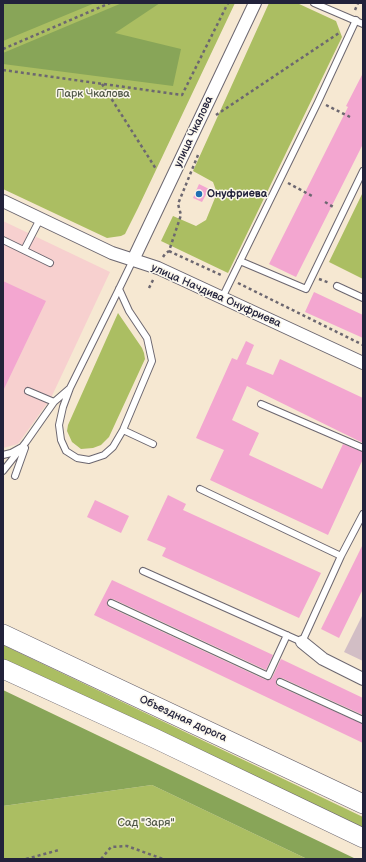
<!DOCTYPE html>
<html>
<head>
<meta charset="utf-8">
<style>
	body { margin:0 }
	#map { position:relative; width:366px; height:862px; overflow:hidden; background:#f6e8d2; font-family:"Balsamiq Sans",sans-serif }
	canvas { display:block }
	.frame { position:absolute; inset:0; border:4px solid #22223b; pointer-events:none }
</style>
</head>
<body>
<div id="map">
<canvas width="366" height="862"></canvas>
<div class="frame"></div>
</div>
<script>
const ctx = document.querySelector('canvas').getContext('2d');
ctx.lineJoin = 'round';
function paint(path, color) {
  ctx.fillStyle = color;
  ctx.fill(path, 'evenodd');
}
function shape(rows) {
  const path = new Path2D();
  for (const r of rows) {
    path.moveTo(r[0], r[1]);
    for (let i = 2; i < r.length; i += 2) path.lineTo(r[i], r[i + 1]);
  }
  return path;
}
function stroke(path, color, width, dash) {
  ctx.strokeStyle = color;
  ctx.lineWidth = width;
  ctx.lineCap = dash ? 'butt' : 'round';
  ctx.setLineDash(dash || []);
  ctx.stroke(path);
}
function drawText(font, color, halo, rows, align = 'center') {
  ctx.font = font + ' "Balsamiq Sans",sans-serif';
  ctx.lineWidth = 3;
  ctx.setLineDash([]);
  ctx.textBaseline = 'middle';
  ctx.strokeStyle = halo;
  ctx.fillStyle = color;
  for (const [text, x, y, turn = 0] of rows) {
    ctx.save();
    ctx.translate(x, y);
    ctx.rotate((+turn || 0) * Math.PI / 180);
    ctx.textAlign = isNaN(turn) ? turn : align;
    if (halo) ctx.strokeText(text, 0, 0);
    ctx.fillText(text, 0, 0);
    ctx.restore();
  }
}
const built = shape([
	[3,221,110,272,51,398,18,444,3,448]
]);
const industrial = shape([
	[363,614,363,661,344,652]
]);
const green = shape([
	[3,3,235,3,138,208,125,234,121,236,107,238,3,189],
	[269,3,297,3,336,21,342,37,228,273,161,241,173,216,196,226,206,220,217,193,213,182,193,171],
	[363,192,363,279,329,262],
	[118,313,142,348,144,353,145,359,109,437,101,445,93,448,81,449,72,442,67,431,68,425],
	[3,645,363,817,363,832,3,660],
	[152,785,307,859,3,859,3,806]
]);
const forest = shape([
	[3,3,95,3,3,41],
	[122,3,160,3,115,33,181,49,173,86,3,64,3,53],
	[3,690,356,859,307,859,152,785,3,806]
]);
const building = shape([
	[363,73,363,144,296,277,269,264,348,107,346,106],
	[199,184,209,189,202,202,193,198],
	[3,281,46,301,3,391],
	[314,292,363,315,363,338,305,312],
	[246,341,254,345,246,364,273,375,280,359,363,398,363,443,247,386,232,420,259,433,249,455,322,489,343,444,363,452,363,459,328,535,210,480,224,450,196,438,232,358,237,360],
	[168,495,186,504,183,510,321,573,299,618,162,556,166,548,147,540],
	[95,500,129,516,121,533,87,517],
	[363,544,363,589,339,638,321,629],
	[112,580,273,655,266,670,113,599,110,599,107,601,107,604,109,607,266,680,269,680,272,678,281,659,363,698,363,715,282,678,278,678,276,680,276,684,278,686,363,724,363,743,94,615]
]);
const path = shape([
	[355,10,358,3],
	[3,49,110,3],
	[3,70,182,95,228,3],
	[102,84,156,169],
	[326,105,350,117],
	[216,115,339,33],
	[288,183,312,196],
	[325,202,335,208],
	[169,251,223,276],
	[163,257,165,254,169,251,181,215,178,204,198,155],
	[319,279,330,283],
	[238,283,363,345],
	[149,288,154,278],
	[26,859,59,850],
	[101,859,111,847,127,846,163,859]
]);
const lane = shape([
	[314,3,363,24],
	[3,240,50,263],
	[24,250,40,219],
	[240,261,306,289,363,171],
	[337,286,363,298],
	[119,289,129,311,147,338,152,361,123,430,113,447,104,455,89,460,77,458,66,451,61,440,59,425,63,407,70,388,119,289,133,260],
	[222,298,318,102,356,20],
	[28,391,54,402],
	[261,404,363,448],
	[123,430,153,444],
	[3,455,11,453,20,448],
	[3,471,26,442,54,402,69,389],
	[15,476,25,448],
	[200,489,341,556],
	[143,571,302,642,341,556,363,514],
	[111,603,268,676,287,635],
	[280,682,363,720]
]);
const street = shape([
	[3,201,112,253,158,268,363,363],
	[133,260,255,3],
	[302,642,323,659,363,679]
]);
const primary = shape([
	[3,634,363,804],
	[3,669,154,738,363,838]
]);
const markers = [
	[199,194,4,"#1f6fb2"]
];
const parkNames = [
	["Парк Чкалова",93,94],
	["Сад \"Заря\"",146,823]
];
const streetNames = [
	["улица Чкалова",194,132,-65],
	["улица Начдива Онуфриева",216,296,24],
	["Объездная дорога",183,719,25]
];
const poiNames = [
	["Онуфриева",207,194]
];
paint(built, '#f7d0cf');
paint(industrial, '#d2bec5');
paint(green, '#abbe62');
paint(forest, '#88a558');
paint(building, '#f3a6d0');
stroke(lane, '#6c6770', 8);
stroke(street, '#6c6770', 14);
stroke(primary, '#6c6770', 20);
stroke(path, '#6c6770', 2.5, [3, 3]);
stroke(lane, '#fff', 6);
stroke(street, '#fff', 12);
stroke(primary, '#fff', 19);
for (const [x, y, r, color] of markers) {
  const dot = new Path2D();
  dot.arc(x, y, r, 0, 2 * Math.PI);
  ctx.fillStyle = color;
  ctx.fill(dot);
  stroke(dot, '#fbf7ec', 1.5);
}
drawText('11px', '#525949', '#fbf7ec', parkNames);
drawText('11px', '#22223b', '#fbf7ec', streetNames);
drawText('bold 11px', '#22223b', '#fbf7ec', poiNames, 'left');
</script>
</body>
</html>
